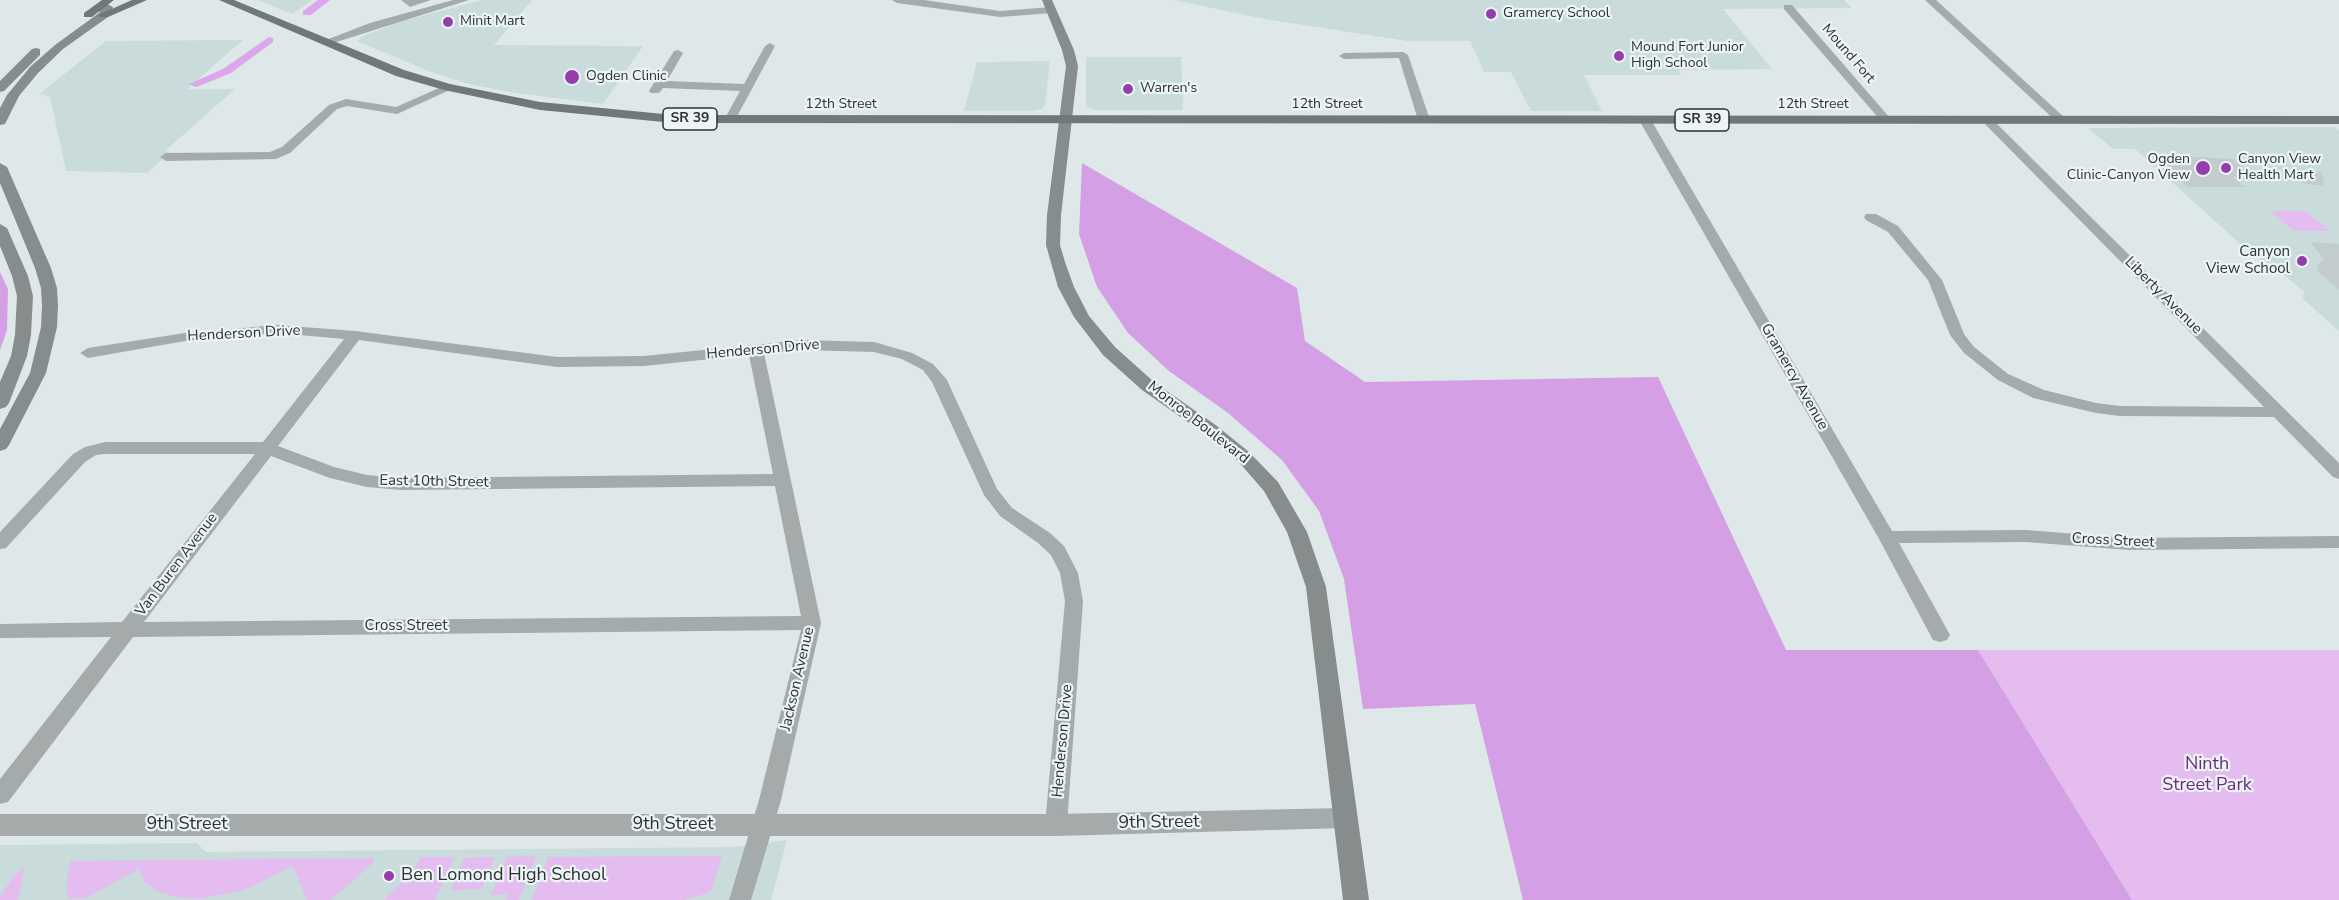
<!DOCTYPE html>
<html>
<head>
<meta charset="utf-8">
<style>
	body { margin:0 }
	canvas { display:block; background:#dee8e8 }
</style>
</head>
<body>
<canvas width="2339" height="900"></canvas>
<script>
const ctx = document.querySelector('canvas').getContext('2d');
ctx.lineJoin = 'round';
function paint(path, color) {
  ctx.fillStyle = color;
  ctx.fill(path, 'evenodd');
}
function shape(rows) {
  const path = new Path2D();
  for (const r of rows) {
    path.moveTo(r[0], r[1]);
    for (let i = 2; i < r.length; i += 2) path.lineTo(r[i], r[i + 1]);
  }
  return path;
}
function stroke(path, color, width, dash) {
  ctx.strokeStyle = color;
  ctx.lineWidth = width;
  ctx.lineCap = dash ? 'butt' : 'round';
  ctx.setLineDash(dash || []);
  ctx.stroke(path);
}
function drawText(font, color, halo, rows, align = 'center') {
  ctx.font = font + ' "Nunito Sans",sans-serif';
  ctx.lineWidth = 4.5;
  ctx.setLineDash([]);
  ctx.textBaseline = 'middle';
  ctx.strokeStyle = halo;
  ctx.fillStyle = color;
  for (const [text, x, y, turn = 0] of rows) {
    ctx.save();
    ctx.translate(x, y);
    ctx.rotate((+turn || 0) * Math.PI / 180);
    ctx.textAlign = isNaN(turn) ? turn : align;
    if (halo) ctx.strokeText(text, 0, 0);
    ctx.fillText(text, 0, 0);
    ctx.restore();
  }
}
const built = shape([
	[258,0,313,0,292,14],
	[482,0,532,0,494,45,643,46,603,104,516,93,469,84,431,72,357,41,363,36,400,22],
	[1175,0,1844,0,1852,8,1723,9,1772,69,1679,70,1681,75,1584,75,1602,111,1531,111,1511,72,1484,72,1470,41,1407,41,1259,18],
	[243,40,187,89,235,89,165,151,171,152,147,173,66,171,50,97,39,94,106,41],
	[1086,57,1181,57,1183,110,1095,110,1086,107],
	[1050,61,1045,105,1042,109,1032,111,964,111,977,62],
	[2334,127,2339,131,2339,331,2303,299,2304,292,2273,265,2255,257,2135,149,2113,149,2088,128],
	[787,840,771,900,0,900,0,845,197,843,206,852,736,847]
]);
const green = shape([
	[2270,211,2305,211,2330,231,2294,231],
	[1978,650,2339,650,2339,900,2132,900],
	[536,856,519,900,506,900,508,894,491,895,507,857],
	[722,856,711,892,684,900,532,900,548,857],
	[421,857,454,857,435,900,384,900,411,873],
	[495,857,482,889,451,890,464,858],
	[374,858,373,863,331,900,307,900,293,866,244,890,199,899,176,897,159,892,145,883,139,869,84,899,69,899,66,886,70,861],
	[25,866,18,900,0,900,0,896,14,876]
]);
const forest = shape([
	[1082,163,1297,288,1305,341,1365,382,1658,377,1786,650,1978,650,2132,900,1523,900,1475,704,1363,709,1344,579,1319,511,1282,460,1228,413,1169,371,1128,333,1097,287,1079,234],
	[0,272,8,289,7,330,0,350]
]);
const canal = shape([
	[318,0,330,0,311,15,303,15,303,11,318,0],
	[269,37,273,38,273,42,231,73,199,86,195,87,189,84,223,69,269,37]
]);
const building = shape([
	[2175,156,2232,159,2255,177,2233,177,2245,187,2188,187,2152,159,2178,159],
	[2296,168,2322,173,2324,186,2303,183,2299,180],
	[2310,242,2339,244,2339,290,2318,271,2317,265,2324,259]
]);
const minor = shape([
	[401,0,431,0,410,7,401,0],
	[453,0,469,0,330,44,322,44,321,42,370,23,453,0],
	[892,0,924,0,1000,11,1051,7,1056,10,1051,13,1000,17,897,3,892,0],
	[1925,0,1936,0,2065,118,2065,122,2057,122,1925,0],
	[1784,5,1792,5,1890,118,1890,122,1882,122,1784,9,1784,5],
	[770,43,775,46,734,122,726,122,724,120,740,91,663,88,659,93,651,93,649,91,674,51,678,50,683,53,667,81,744,84,765,46,770,43],
	[1403,52,1408,55,1430,120,1428,122,1420,122,1418,120,1399,58,1344,59,1339,56,1344,53,1403,52],
	[448,84,454,87,452,89,397,114,347,106,337,109,290,153,276,159,166,161,160,157,166,153,270,152,282,147,329,105,346,99,396,107,448,84],
	[1645,116,1651,120,1892,531,2026,530,2129,538,2339,536,2339,548,2129,550,2026,542,1899,543,1950,635,1947,640,1940,642,1933,640,1878,537,1639,120,1645,116],
	[1987,116,1991,118,2339,463,2339,479,2333,477,2274,417,2120,416,2096,413,2033,398,1998,380,1964,353,1950,335,1928,280,1888,232,1866,220,1864,217,1866,214,1876,214,1898,226,1942,280,1964,334,1974,347,2008,374,2044,390,2096,403,2120,406,2264,407,1983,122,1983,118,1987,116],
	[277,325,355,331,557,357,644,356,803,340,874,342,912,353,933,364,947,380,997,489,1012,508,1050,533,1064,546,1078,573,1083,601,1067,825,1064,832,1056,835,1048,832,1045,825,1065,601,1060,573,1051,555,1038,543,1000,516,984,495,932,382,923,370,902,359,874,352,803,350,764,353,821,623,781,800,751,900,729,900,759,800,801,630,133,637,8,802,0,804,0,779,111,637,0,638,0,624,122,622,255,454,105,454,96,455,85,462,6,548,0,549,0,532,73,454,85,447,105,442,263,442,344,339,277,333,185,341,88,358,80,353,88,348,185,333,277,325],
	[359,340,557,367,644,366,749,355,773,474,401,478,367,475,334,467,278,446,359,340],
	[271,456,330,478,367,487,401,490,775,486,801,616,144,622,271,456]
]);
const tertiary = shape([
	[1345,808,1353,811,1357,818,1353,825,1345,828,1056,836,0,836,0,814,1056,814,1345,808]
]);
const secondary = shape([
	[1042,0,1052,0,1074,50,1078,66,1061,215,1060,245,1065,262,1074,287,1089,316,1115,347,1154,382,1217,426,1249,452,1278,482,1307,532,1326,587,1369,900,1343,900,1306,587,1287,532,1264,491,1237,460,1205,434,1142,390,1103,355,1074,317,1058,287,1046,245,1047,215,1066,66,1062,50,1042,0],
	[107,4,113,7,108,17,63,49,38,73,19,96,5,124,0,125,0,108,7,95,30,67,55,45,99,13,103,5,107,4],
	[36,48,40,49,40,55,4,91,0,92,0,81,32,49,36,48],
	[0,163,7,167,51,268,57,288,58,306,57,327,46,373,9,445,6,449,0,451,0,429,30,373,41,327,42,306,41,288,35,268,0,183,0,163],
	[0,224,7,228,28,276,33,296,31,335,27,356,9,403,6,407,0,409,0,382,11,356,15,335,17,296,12,276,0,246,0,224]
]);
const primary = shape([
	[102,0,114,0,92,17,84,17,84,13,102,0],
	[132,0,147,0,108,17,100,17,98,15,132,0],
	[219,0,234,0,404,70,450,84,540,102,674,115,2339,116,2339,124,674,123,540,110,444,90,396,76,219,0]
]);
const markers = [
	[1491,14,6,"#943eac"],
	[448,22,6,"#943eac"],
	[1619,56,6,"#943eac"],
	[572,77,8,"#943eac"],
	[1128,89,6,"#943eac"],
	[2203,168,8,"#943eac"],
	[2226,168,6,"#943eac"],
	[2302,261,6,"#943eac"],
	[389,876,6,"#943eac"]
];
const farPoinames = [
	["Gramercy School",1503,14],
	["Minit Mart",460,22],
	["Mound Fort Junior",1631,48],
	["High School",1631,64],
	["Ogden Clinic",586,77],
	["Warren's",1140,89],
	["Ogden",2190,160,"right"],
	["Clinic-Canyon View",2190,176,"right"],
	["Canyon View",2238,160],
	["Health Mart",2238,176]
];
const farStreetnames = [
	["Mound Fort",1848,54,49],
	["12th Street",841,105],
	["12th Street",1327,105],
	["12th Street",1813,105]
];
const shields = [
	[690,119,54],
	[1702,120,54]
];
const shieldNames = [
	["SR 39",690,119],
	["SR 39",1702,120]
];
const poiNames = [
	["Canyon",2290,252],
	["View School",2290,269]
];
const streetNames = [
	["Liberty Avenue",2163,296,45],
	["Henderson Drive",244,334,-3],
	["Henderson Drive",763,350,-5],
	["Gramercy Avenue",1794,377,60],
	["Monroe Boulevard",1198,423,38],
	["East 10th Street",434,482,1],
	["Cross Street",2113,541,3],
	["Van Buren Avenue",177,565,-53],
	["Cross Street",406,626],
	["Jackson Avenue",798,679,-77],
	["Henderson Drive",1063,741,-85]
];
const nearParknames = [
	["Ninth",2207,765],
	["Street Park",2207,786]
];
const nearStreetnames = [
	["9th Street",1159,823,-1],
	["9th Street",187,825],
	["9th Street",673,825]
];
const nearPoinames = [
	["Ben Lomond High School",401,876]
];
paint(built, '#c9dbdb');
paint(green, '#e4bcf0');
paint(forest, '#d49fe4');
paint(canal, '#dba6ec');
paint(building, '#c2cccc');
paint(minor, '#a5aaaa');
paint(tertiary, '#a5aaaa');
paint(secondary, '#868d8c');
paint(primary, '#707878');
for (const [x, y, r, color] of markers) {
  const dot = new Path2D();
  dot.arc(x, y, r, 0, 2 * Math.PI);
  ctx.fillStyle = color;
  ctx.fill(dot);
  stroke(dot, '#ebf5f5', 2);
}
drawText('14px', '#2e3232', '#ebf5f5', farPoinames, 'left');
drawText('14px', '#2e3232', '#ebf5f5', farStreetnames);
for (const [x, y, w] of shields) {
  const box = new Path2D();
  box.roundRect(x - w / 2, y - 11, w, 22, 4.5);
  ctx.fillStyle = '#ebf5f5';
  ctx.fill(box);
  stroke(box, '#2e3232', 1.5);
}
drawText('bold 14px', '#2e3232', null, shieldNames);
drawText('15px', '#2e3232', '#ebf5f5', poiNames, 'right');
drawText('15px', '#2e3232', '#ebf5f5', streetNames);
drawText('18px', '#6a2b7c', '#ebf5f5', nearParknames);
drawText('18px', '#2e3232', '#ebf5f5', nearStreetnames);
drawText('18px', '#2e3232', '#ebf5f5', nearPoinames, 'left');
</script>
</body>
</html>
